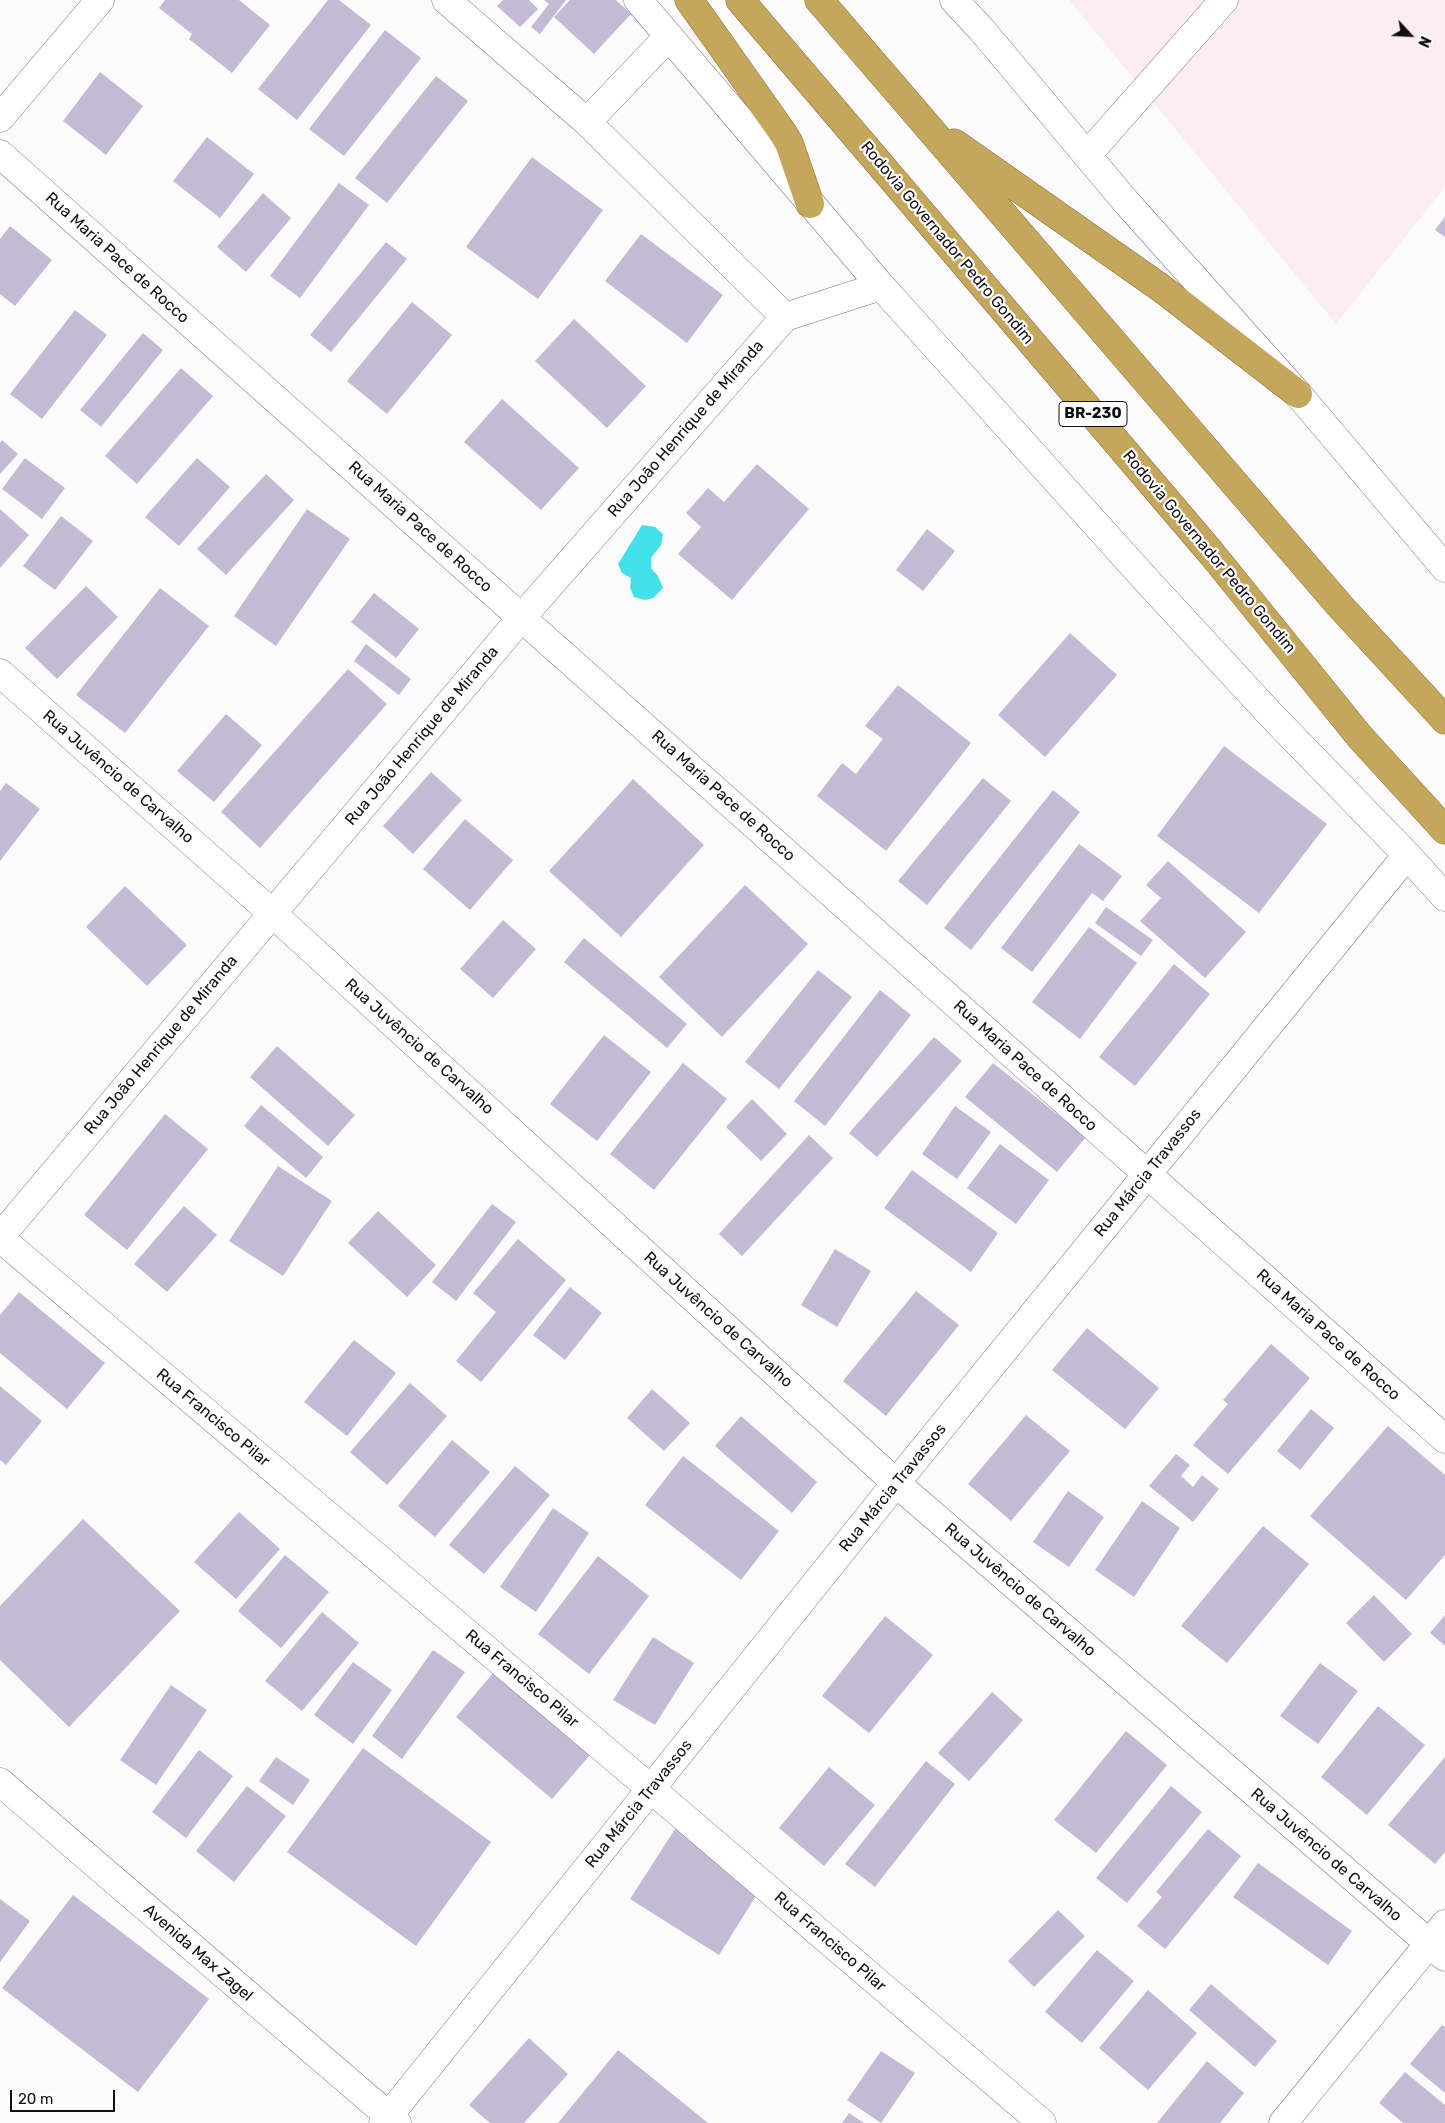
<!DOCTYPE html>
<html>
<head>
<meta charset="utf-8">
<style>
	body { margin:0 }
	#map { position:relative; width:1445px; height:2123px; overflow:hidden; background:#fbfbfb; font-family:Rubik,sans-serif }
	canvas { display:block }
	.north { position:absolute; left:1385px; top:10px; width:50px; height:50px; -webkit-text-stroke:4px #fff; paint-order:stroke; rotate:115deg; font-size:14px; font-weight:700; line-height:20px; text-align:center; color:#110d16 }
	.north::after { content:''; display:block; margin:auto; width:18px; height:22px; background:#110d16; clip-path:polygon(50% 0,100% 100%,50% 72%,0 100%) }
	.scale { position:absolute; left:10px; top:2090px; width:105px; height:22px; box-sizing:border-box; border:2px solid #110d16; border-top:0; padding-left:6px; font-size:15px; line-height:18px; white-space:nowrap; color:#110d16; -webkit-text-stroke:4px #fff; paint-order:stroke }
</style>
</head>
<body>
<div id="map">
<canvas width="1445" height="2123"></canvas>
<div class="north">N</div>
<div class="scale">20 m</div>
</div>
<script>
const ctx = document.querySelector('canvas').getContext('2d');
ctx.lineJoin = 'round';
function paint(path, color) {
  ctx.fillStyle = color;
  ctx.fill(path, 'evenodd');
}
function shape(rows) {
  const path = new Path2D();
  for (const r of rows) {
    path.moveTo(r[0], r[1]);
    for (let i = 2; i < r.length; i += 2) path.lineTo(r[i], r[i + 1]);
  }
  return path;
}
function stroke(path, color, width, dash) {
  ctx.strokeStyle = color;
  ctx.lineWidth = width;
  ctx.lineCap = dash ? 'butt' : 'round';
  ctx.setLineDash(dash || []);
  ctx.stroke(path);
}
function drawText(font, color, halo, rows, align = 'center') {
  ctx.font = font + ' Rubik,sans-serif';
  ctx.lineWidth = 4.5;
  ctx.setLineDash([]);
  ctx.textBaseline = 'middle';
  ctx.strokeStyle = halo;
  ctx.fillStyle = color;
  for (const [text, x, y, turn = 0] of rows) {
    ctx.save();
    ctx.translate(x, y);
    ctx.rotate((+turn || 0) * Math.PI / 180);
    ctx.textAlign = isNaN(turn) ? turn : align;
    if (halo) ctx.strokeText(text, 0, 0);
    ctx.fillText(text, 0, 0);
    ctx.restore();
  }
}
const industrial = shape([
	[1069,0,1445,0,1445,187,1336,324]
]);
const water = shape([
	[642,525,655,527,663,534,661,545,651,558,651,568,658,576,663,588,653,598,645,600,634,597,630,588,631,578,622,573,618,564]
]);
const building = shape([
	[165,0,239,0,270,25,232,73,189,39,192,34,159,8],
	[328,0,339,0,371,25,297,120,258,89],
	[503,0,529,0,538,9,520,27,497,6],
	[544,0,566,0,540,34,531,27,549,4],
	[570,0,616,0,631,14,594,54,554,17],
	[385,30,421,58,344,156,309,129],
	[100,72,143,106,106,155,63,121],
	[436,76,468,101,387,203,355,178],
	[207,137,254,174,220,218,173,181],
	[532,157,603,210,538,299,466,247],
	[339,183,369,205,300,298,270,276],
	[263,193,291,218,246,272,217,247],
	[1445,217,1445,237,1435,230],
	[10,226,52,260,15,306,0,294,0,239],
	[641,234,723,295,687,343,605,281],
	[386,242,407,259,331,352,310,335],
	[412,302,452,335,387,414,347,381],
	[75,310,107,335,42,419,10,394],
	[574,319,646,386,607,428,535,361],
	[143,333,163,350,101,427,80,410],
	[181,368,213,396,137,484,105,456],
	[502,399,579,468,541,510,464,442],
	[2,440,18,454,0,474,0,443],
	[25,458,65,488,42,519,2,489],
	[197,458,230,487,179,546,145,517],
	[757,464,809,509,732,600,678,554,701,527,686,513,708,488,724,502],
	[266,474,294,500,226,575,197,549],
	[0,509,29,535,0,568],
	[307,509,350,539,276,646,234,616],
	[61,516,93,541,55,590,23,566],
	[927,529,955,551,923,591,896,570],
	[86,586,118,617,57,679,25,648],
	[160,588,209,626,125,733,76,695],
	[374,593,419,629,396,658,351,622],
	[1070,633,1117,675,1045,757,998,715],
	[366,644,411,679,399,695,354,661],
	[348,669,387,704,260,848,221,812],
	[898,685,971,743,886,851,817,796,842,763,856,774,883,739,865,726],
	[226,714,262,745,214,802,177,771],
	[1224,746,1327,824,1259,913,1157,836],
	[431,772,462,800,413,854,383,826],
	[983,778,1011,801,927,905,898,881],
	[633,779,704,845,621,937,549,871],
	[6,783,40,809,0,861,0,791],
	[1053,790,1080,812,971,950,944,928],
	[465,819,513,860,470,910,423,869],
	[1079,844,1122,876,1103,901,1092,893,1032,972,1001,948],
	[1168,861,1246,932,1205,978,1140,921,1161,898,1146,885],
	[745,885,808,944,722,1037,659,977],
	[125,886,187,945,147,986,86,927],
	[1106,907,1153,940,1141,956,1095,923],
	[503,920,536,949,493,998,460,969],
	[1089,927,1137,963,1080,1039,1032,1002],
	[584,938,687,1024,667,1048,564,962],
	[1174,964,1210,994,1135,1086,1099,1057],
	[818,970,852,997,779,1089,745,1062],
	[880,990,911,1015,825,1126,794,1101],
	[604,1035,651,1072,597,1141,550,1104],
	[934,1037,962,1061,877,1157,849,1133],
	[277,1046,355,1115,328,1146,250,1077],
	[683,1063,727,1099,654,1190,610,1154],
	[993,1063,1086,1137,1057,1172,965,1097],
	[752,1099,787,1134,761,1161,726,1127],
	[261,1105,323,1157,306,1178,244,1126],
	[955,1106,991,1132,957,1179,922,1154],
	[165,1114,208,1149,127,1250,84,1215],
	[809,1135,833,1158,742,1256,719,1234],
	[1000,1144,1049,1180,1016,1224,967,1188],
	[278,1166,332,1201,283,1276,229,1241],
	[912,1170,998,1233,971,1272,884,1208],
	[492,1204,516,1222,456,1301,432,1282],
	[184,1206,217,1235,167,1292,134,1264],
	[378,1211,436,1265,407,1297,348,1243],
	[518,1239,566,1280,481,1382,456,1361,496,1312,473,1293],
	[835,1249,871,1271,837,1327,801,1305],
	[570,1287,602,1313,565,1360,533,1335],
	[916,1291,959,1325,886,1416,843,1381],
	[19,1292,105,1363,67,1409,0,1353,0,1315],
	[1087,1328,1159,1388,1125,1429,1052,1370],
	[354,1340,396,1373,347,1436,304,1402],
	[1271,1344,1310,1378,1228,1474,1193,1445,1228,1404,1223,1400],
	[410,1383,447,1416,387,1485,350,1452],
	[0,1386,42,1421,6,1465,0,1460],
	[652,1389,690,1423,664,1451,627,1418],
	[1311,1409,1334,1428,1300,1470,1277,1451],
	[1026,1415,1070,1451,1011,1521,968,1484],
	[741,1416,817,1482,792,1513,715,1446],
	[1388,1426,1445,1475,1445,1555,1406,1600,1310,1516],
	[452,1440,490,1472,435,1537,398,1506],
	[1176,1454,1190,1465,1181,1476,1193,1487,1202,1475,1219,1489,1193,1522,1149,1486],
	[683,1456,779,1531,741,1580,645,1505],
	[515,1466,550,1495,484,1574,449,1545],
	[1068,1491,1104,1517,1069,1567,1033,1542],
	[1142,1501,1180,1528,1134,1597,1095,1570],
	[553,1508,589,1533,536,1612,500,1587],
	[239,1512,280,1549,236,1599,194,1562],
	[83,1519,180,1611,69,1727,0,1660,0,1606],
	[1263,1526,1309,1564,1227,1663,1181,1626],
	[285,1555,329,1592,281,1648,238,1611],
	[598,1556,649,1596,589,1674,538,1634],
	[1374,1595,1412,1634,1384,1662,1346,1623],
	[322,1612,359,1643,302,1711,265,1681],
	[1445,1615,1445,1646,1430,1633],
	[885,1616,933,1655,869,1733,822,1696],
	[653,1637,694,1663,655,1725,613,1700],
	[433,1650,465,1672,402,1759,372,1736],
	[353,1662,392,1690,353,1744,314,1715],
	[1320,1663,1358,1691,1318,1744,1280,1716],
	[494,1672,590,1755,552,1799,456,1717],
	[171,1685,207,1710,156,1785,120,1760],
	[992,1692,1023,1720,969,1781,938,1753],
	[1378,1706,1425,1745,1367,1815,1321,1777],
	[1126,1731,1167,1765,1096,1853,1054,1820],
	[363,1748,491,1842,416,1946,287,1852],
	[199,1750,233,1776,186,1838,152,1812],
	[276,1757,310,1780,293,1805,259,1781],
	[1445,1757,1445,1852,1435,1864,1388,1825],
	[926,1761,955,1784,875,1887,845,1864],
	[829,1767,875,1805,824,1866,779,1828],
	[247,1786,286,1816,234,1882,196,1851],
	[1171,1786,1202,1812,1127,1903,1096,1878],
	[675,1829,763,1885,719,1955,630,1899],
	[1208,1829,1241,1856,1165,1949,1137,1926,1162,1897,1156,1892],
	[1258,1863,1352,1931,1328,1965,1233,1897],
	[73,1895,209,1999,138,2092,2,1988],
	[0,1899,30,1921,0,1962],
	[1058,1910,1085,1936,1034,1987,1008,1961],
	[1097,1950,1134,1981,1082,2043,1045,2012],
	[1211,1984,1277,2041,1255,2067,1189,2010],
	[1148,1990,1197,2033,1148,2090,1099,2048],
	[1442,2025,1445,2027,1445,2093,1410,2064],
	[529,2038,568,2074,524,2123,490,2123,469,2105],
	[618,2050,708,2123,558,2123],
	[881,2051,915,2073,881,2123,847,2100],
	[1207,2061,1244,2093,1220,2123,1157,2123],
	[1405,2072,1445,2105,1445,2123,1403,2123,1379,2103],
	[849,2113,864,2123,842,2123]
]);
const minor = shape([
	[446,0,587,122,785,317],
	[638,0,881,286,1149,583,1271,715,1407,855,1445,897],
	[954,0,981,29,1127,203,1298,394,1445,568],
	[0,118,100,0],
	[587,122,669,36],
	[0,154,1445,1439],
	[1088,154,1224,0],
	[0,673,272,913,896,1483,1445,1957],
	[0,1237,522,617,785,317,881,286],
	[0,1238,651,1789,1042,2123],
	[0,1782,397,2123],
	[383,2123,896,1483,1407,855],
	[1283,2123,1445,1924]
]);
const highway = shape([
	[689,0,783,133,789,143,810,204],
	[740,0,1212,554,1360,737,1445,830],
	[819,0,1340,606,1445,720],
	[954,143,1161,288,1298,394]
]);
const shields = [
	[1093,414,68]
];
const shieldNames = [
	["BR-230",1093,414]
];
const streetNames = [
	["Rodovia Governador Pedro Gondim",947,243,50],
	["Rua Maria Pace de Rocco",117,258,42],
	["Rua João Henrique de Miranda",686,429,-49],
	["Rua Maria Pace de Rocco",420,527,42],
	["Rodovia Governador Pedro Gondim",1209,552,50],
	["Rua João Henrique de Miranda",422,736,-50],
	["Rua Juvêncio de Carvalho",118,777,41],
	["Rua Maria Pace de Rocco",723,796,42],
	["Rua João Henrique de Miranda",161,1045,-50],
	["Rua Juvêncio de Carvalho",419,1047,42],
	["Rua Maria Pace de Rocco",1025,1066,42],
	["Rua Márcia Travassos",1148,1173,-51],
	["Rua Juvêncio de Carvalho",718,1320,42],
	["Rua Maria Pace de Rocco",1328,1335,42],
	["Rua Francisco Pilar",213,1418,40],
	["Rua Márcia Travassos",893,1488,-51],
	["Rua Juvêncio de Carvalho",1020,1590,41],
	["Rua Francisco Pilar",522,1679,40],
	["Rua Márcia Travassos",639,1804,-51],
	["Rua Juvêncio de Carvalho",1326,1855,41],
	["Rua Francisco Pilar",830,1942,41],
	["Avenida Max Zagel",198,1953,41]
];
paint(industrial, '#fcedf2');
paint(water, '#44e0e9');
paint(building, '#c5bad5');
stroke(minor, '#7d728b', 29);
stroke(highway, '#867144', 29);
stroke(minor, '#fff', 28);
stroke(highway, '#c5a75c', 28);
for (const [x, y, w] of shields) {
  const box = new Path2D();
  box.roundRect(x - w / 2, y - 12.5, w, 25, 4);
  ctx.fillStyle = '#fff';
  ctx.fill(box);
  stroke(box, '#110d16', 1);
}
drawText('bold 15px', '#110d16', null, shieldNames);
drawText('16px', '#110d16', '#fff', streetNames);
</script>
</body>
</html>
